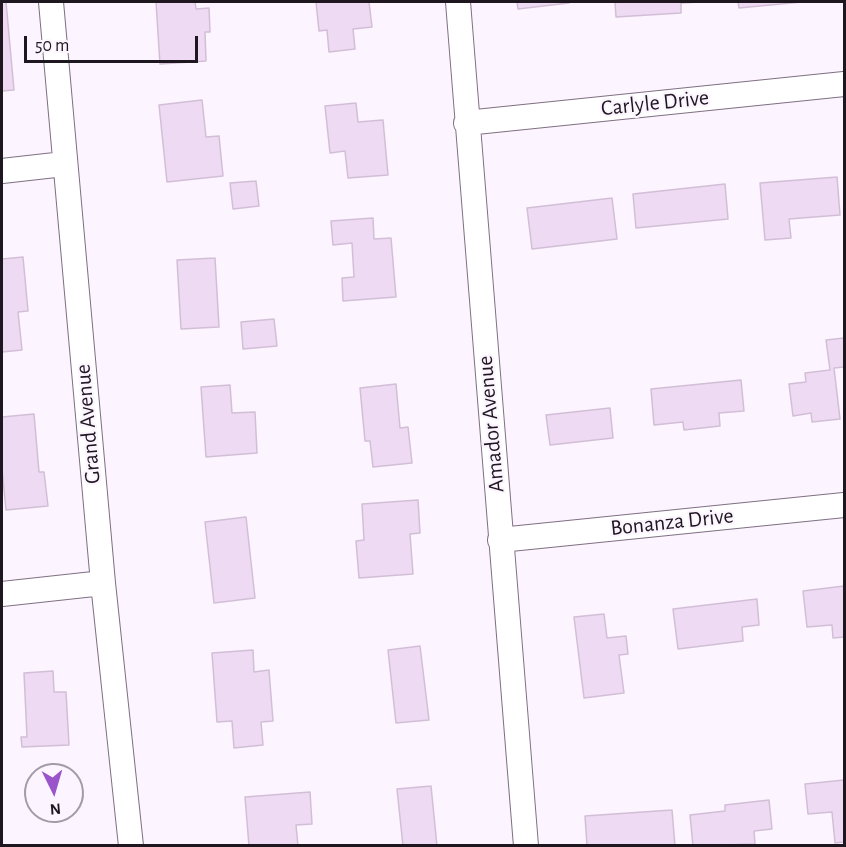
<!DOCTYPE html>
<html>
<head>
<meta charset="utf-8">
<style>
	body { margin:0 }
	#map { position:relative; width:846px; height:847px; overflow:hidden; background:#fcf4fe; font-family:"Alegreya Sans",sans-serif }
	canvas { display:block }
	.frame { position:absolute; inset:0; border:3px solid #1e1720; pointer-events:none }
	.north { position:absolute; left:24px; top:763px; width:60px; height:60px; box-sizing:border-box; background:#fcf4fe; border:2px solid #a39ca5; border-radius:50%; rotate:175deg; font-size:16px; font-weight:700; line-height:24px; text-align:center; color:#1e1720 }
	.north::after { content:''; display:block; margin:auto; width:21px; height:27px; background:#9a55ca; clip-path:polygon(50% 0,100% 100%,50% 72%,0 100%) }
	.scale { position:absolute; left:24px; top:36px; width:174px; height:27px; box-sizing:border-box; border:3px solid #1e1720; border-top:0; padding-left:8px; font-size:18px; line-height:21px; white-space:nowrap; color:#1e1720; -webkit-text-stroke:4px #fcf4fe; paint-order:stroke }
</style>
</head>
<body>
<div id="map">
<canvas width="846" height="847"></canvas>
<div class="frame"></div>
<div class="north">N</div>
<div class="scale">50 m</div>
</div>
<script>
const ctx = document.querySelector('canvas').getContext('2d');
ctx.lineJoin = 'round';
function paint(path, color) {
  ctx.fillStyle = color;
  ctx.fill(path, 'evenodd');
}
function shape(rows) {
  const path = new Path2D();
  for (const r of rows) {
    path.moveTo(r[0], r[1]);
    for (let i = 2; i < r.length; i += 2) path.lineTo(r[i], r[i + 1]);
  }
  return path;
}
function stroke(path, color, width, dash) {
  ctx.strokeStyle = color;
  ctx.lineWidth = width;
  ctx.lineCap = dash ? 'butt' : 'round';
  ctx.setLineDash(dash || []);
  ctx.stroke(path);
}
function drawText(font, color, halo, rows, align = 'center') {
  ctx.font = font + ' "Alegreya Sans",sans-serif';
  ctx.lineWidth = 4.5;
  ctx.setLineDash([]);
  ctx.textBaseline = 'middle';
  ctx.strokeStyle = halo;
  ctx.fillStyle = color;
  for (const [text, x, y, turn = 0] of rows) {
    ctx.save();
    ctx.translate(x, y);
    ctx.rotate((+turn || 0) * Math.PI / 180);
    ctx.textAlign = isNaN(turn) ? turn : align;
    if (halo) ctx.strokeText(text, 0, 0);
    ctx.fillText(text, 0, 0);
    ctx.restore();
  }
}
const building = shape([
	[2,2,6,2,14,90,2,91,2,2],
	[156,2,195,2,196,9,209,8,210,32,205,32,206,61,160,64,156,2],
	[316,2,369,2,372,27,353,29,355,49,329,52,327,30,319,31,316,2],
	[517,2,568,2,569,3,518,9,517,2],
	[615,2,700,2,681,3,681,13,616,17,615,2],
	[738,2,802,2,739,8,738,2],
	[202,100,206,137,219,136,223,176,167,182,159,105,202,100],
	[356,103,358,122,383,120,388,175,348,178,345,151,330,153,325,106,356,103],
	[837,177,840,215,789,219,791,238,765,240,760,183,837,177],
	[256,181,259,206,233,209,230,183,256,181],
	[725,184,728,219,636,228,633,194,725,184],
	[612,198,617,239,532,249,527,208,612,198],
	[373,218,374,239,391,238,396,297,343,301,342,278,354,277,352,243,333,245,331,221,373,218],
	[23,257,28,311,18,312,22,350,2,352,2,259,23,257],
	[215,258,219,327,181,329,177,260,215,258],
	[274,319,277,346,243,349,241,322,274,319],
	[844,338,844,367,834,368,840,419,812,422,811,413,793,416,789,384,806,382,805,373,830,370,826,340,844,338],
	[741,380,744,411,719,413,720,426,684,430,683,422,654,425,651,389,741,380],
	[396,384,400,428,408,427,412,463,373,467,370,441,365,441,360,388,396,384],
	[230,385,232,413,255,412,257,453,206,457,201,387,230,385],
	[610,408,613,438,550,445,546,415,610,408],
	[34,414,39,472,44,472,48,506,6,510,2,469,2,417,34,414],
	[418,500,420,533,410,534,413,574,359,578,356,541,364,540,362,504,418,500],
	[246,517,255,598,214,603,205,522,246,517],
	[844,586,844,637,833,638,832,625,807,627,803,591,844,586],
	[757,599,759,625,742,627,743,641,678,649,673,609,757,599],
	[604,614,607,638,626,636,628,654,619,655,624,693,584,698,574,617,604,614],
	[420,646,429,720,396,723,388,650,420,646],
	[253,650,254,672,269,670,273,721,261,722,263,745,234,748,232,721,217,722,212,653,253,650],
	[53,671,54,692,66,692,69,745,22,747,21,737,27,737,24,673,53,671],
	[844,780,844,842,835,843,832,812,808,814,805,784,844,780],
	[431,786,437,846,403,846,397,789,431,786],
	[310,792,312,824,296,825,298,846,249,846,245,797,310,792],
	[769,800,772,829,754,831,755,844,693,846,690,815,725,811,725,805,769,800],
	[672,810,675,846,587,846,585,816,672,810]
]);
const minor = shape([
	[51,2,103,583,131,846],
	[458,2,526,846],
	[466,123,844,84],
	[2,171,64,164],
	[500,540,844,505],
	[2,594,103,583]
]);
const streetNames = [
	["Carlyle Drive",655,103,-6],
	["Grand Avenue",88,424,-95],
	["Amador Avenue",491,424,-95],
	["Bonanza Drive",672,522,-6]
];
paint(building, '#eedaf2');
stroke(building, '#d2bfd7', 1.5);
stroke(minor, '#806f84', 26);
stroke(minor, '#fff', 24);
drawText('22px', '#1e1720', '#fcf4fe', streetNames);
</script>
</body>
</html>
